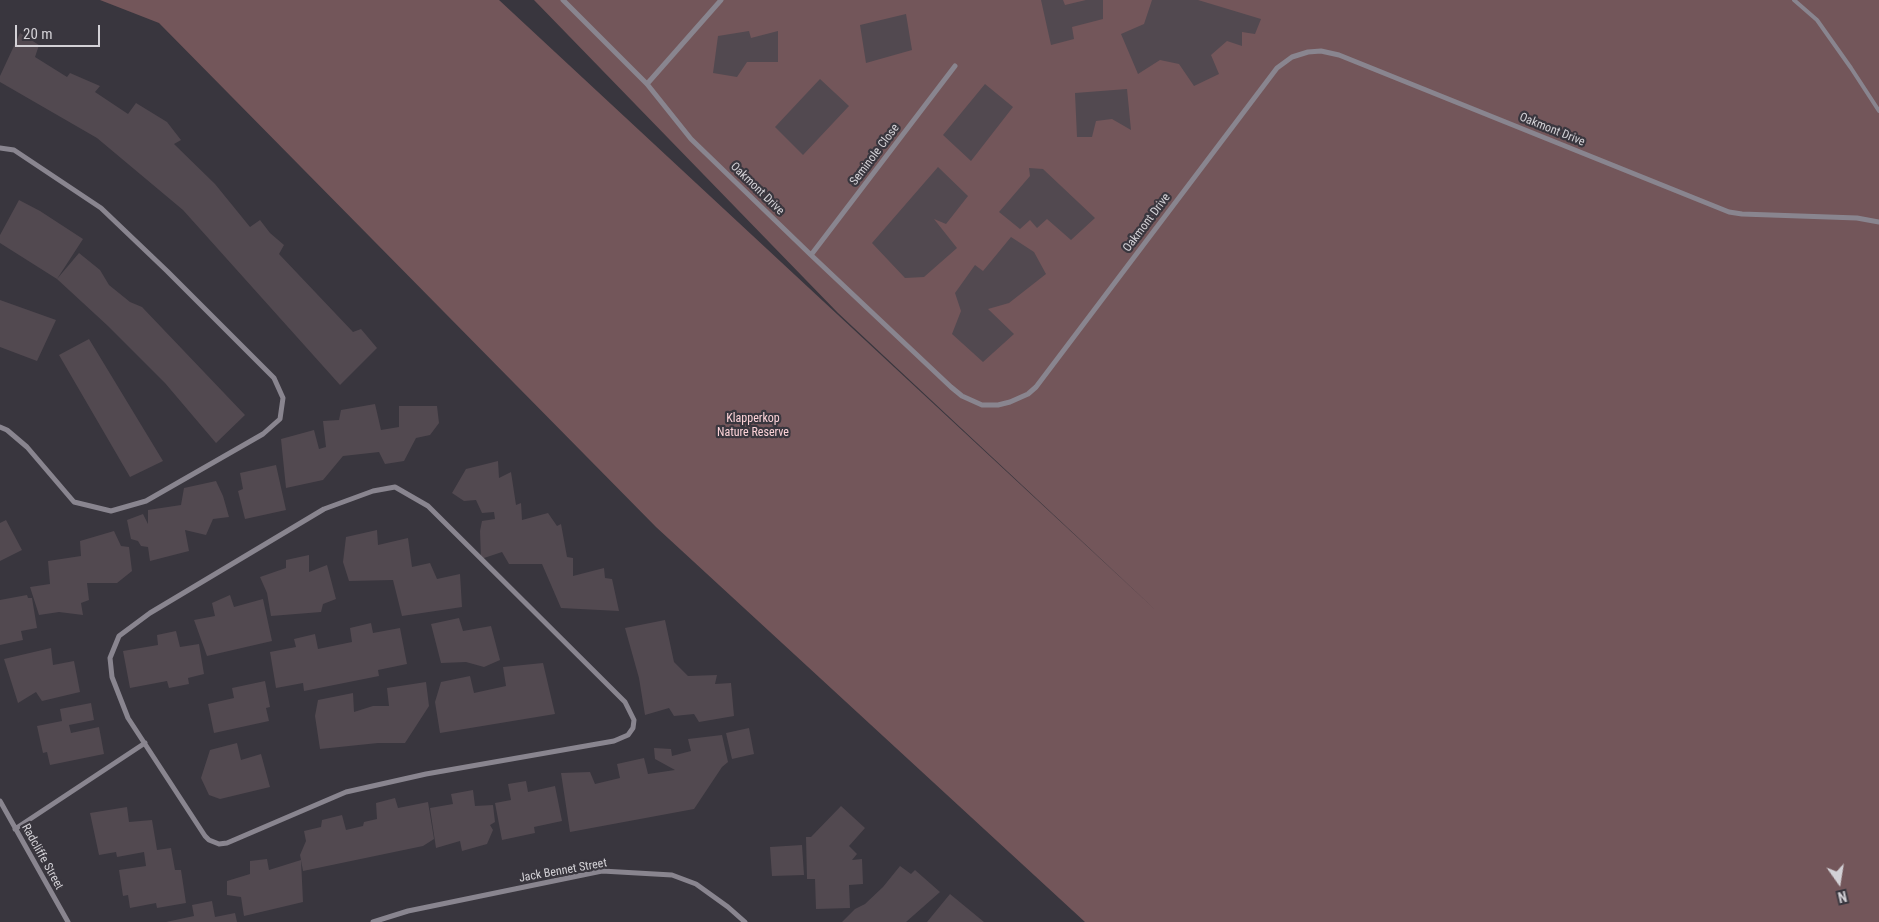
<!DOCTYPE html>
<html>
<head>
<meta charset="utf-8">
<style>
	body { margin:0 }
	#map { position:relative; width:1879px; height:922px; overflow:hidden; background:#39363e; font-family:"Roboto Condensed",sans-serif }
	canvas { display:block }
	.north { position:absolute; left:1814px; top:857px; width:50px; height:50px; -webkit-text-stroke:4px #39363e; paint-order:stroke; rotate:167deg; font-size:14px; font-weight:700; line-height:20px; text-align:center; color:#d3d1d6 }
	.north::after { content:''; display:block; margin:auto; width:18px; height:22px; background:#d3d1d6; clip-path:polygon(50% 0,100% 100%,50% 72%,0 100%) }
	.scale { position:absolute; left:15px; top:25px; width:85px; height:22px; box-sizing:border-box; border:2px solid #d3d1d6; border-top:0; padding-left:6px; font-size:15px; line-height:18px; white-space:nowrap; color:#d3d1d6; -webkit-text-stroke:4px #39363e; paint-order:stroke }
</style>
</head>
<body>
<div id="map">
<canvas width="1879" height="922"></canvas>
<div class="north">N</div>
<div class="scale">20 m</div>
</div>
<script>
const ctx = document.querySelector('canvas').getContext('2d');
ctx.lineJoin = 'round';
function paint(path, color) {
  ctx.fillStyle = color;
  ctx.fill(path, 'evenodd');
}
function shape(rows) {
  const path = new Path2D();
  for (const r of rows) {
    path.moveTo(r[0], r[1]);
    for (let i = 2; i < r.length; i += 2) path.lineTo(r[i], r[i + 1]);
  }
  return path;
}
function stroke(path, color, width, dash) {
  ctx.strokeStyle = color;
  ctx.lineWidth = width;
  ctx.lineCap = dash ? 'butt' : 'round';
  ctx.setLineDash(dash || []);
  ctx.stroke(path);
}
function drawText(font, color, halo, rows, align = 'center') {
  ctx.font = font + ' "Roboto Condensed",sans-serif';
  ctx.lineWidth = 4.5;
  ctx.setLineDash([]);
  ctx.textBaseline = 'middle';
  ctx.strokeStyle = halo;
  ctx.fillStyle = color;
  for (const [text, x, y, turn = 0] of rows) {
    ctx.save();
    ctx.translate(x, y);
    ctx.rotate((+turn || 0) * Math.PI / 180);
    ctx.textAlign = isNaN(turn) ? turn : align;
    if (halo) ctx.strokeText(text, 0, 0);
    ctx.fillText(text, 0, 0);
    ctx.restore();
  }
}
const green = shape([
	[100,0,499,0,1162,616,838,313,534,0,1879,0,1879,922,1085,922,656,527,159,23]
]);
const building = shape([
	[1041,0,1063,0,1065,5,1086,0,1103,0,1103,19,1072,27,1074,39,1051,45],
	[1152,0,1198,0,1261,19,1255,34,1242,32,1242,46,1227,41,1211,55,1219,74,1194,86,1179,64,1160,60,1138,74,1121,34,1144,24],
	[906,14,912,50,866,63,860,25],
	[749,31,751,38,778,31,778,62,747,62,737,77,713,73,718,36],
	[20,33,39,45,35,57,67,77,70,73,100,86,95,92,128,114,136,103,167,122,181,140,174,144,215,184,250,227,260,220,270,233,284,245,279,254,353,332,361,329,377,348,340,385,183,210,97,138,0,82,0,76],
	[820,79,849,106,803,155,775,127],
	[985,84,1013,107,971,161,943,135],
	[1127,89,1131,130,1112,119,1096,121,1092,137,1077,137,1075,93],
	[938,167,968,196,946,224,934,219,957,248,924,277,905,278,872,243],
	[1029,168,1043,169,1095,218,1071,240,1047,219,1037,228,1030,220,1020,229,999,212,1030,176],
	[19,200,40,211,83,239,57,279,79,253,100,270,109,285,130,302,142,307,245,415,216,443,165,383,108,326,57,279,0,243,0,235],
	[1011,237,1034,252,1046,274,1009,303,988,309,1014,334,983,362,952,334,961,311,955,293,975,265,983,271],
	[0,300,56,320,37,361,0,347],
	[89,339,163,461,130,477,59,355],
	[375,404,381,430,399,427,399,406,437,406,439,423,430,435,416,438,404,461,385,464,379,452,343,456,323,480,286,488,281,439,314,430,319,449,326,447,323,421,339,420,341,410],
	[498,461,499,478,511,472,516,505,521,503,522,520,548,513,557,526,561,524,567,557,573,558,573,576,604,568,605,578,612,579,619,611,561,608,542,564,509,564,502,552,481,559,480,531,482,521,495,519,494,512,482,513,476,500,464,501,452,493,466,469],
	[276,465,286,510,245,519,238,491,243,489,240,473],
	[216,481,223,496,229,517,213,519,206,535,185,530,189,551,150,561,148,547,141,546,138,541,131,539,127,520,143,514,148,524,148,510,181,505,184,488],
	[6,520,22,550,0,561,0,523],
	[377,530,378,545,408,538,412,567,430,563,437,579,460,574,462,607,402,616,393,580,349,581,343,562,346,537],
	[114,531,121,546,129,547,132,571,117,583,87,583,89,600,81,603,83,615,59,612,39,615,30,587,50,584,48,561,81,556,80,541],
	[309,555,309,572,327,565,336,599,323,604,321,612,271,616,267,593,260,577,286,568,286,560],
	[27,595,28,598,32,598,37,628,21,631,23,640,0,645,0,600],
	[230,595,234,607,263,599,272,641,207,656,194,620,215,616,212,603],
	[459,618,463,631,491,626,500,660,484,667,466,662,441,663,431,624],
	[665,620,674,662,688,676,717,675,715,684,731,683,734,716,699,722,694,714,674,716,669,708,645,715,639,678,625,628],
	[371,623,373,633,400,628,407,664,378,670,379,676,304,691,303,683,276,688,270,652,296,647,294,639,315,634,318,649,352,642,350,628],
	[176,631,180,647,199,644,204,674,188,678,189,684,169,688,167,681,130,688,123,651,158,645,157,635],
	[51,648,53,665,74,661,80,692,42,701,36,692,18,703,4,659],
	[543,663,555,714,440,733,435,702,441,682,470,676,474,693,506,686,503,667],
	[265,681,270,707,266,708,269,721,214,733,208,704,234,698,232,688],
	[426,682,429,706,405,743,378,743,320,749,315,716,318,700,353,693,354,712,373,706,389,706,387,688],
	[91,703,94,720,69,725,71,733,99,727,104,754,50,765,47,752,43,753,37,726,62,721,60,709],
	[749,728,754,754,732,759,726,733],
	[722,735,728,762,722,767,694,809,570,832,561,773,590,772,595,784,620,778,617,764,644,758,648,774,675,770,655,759,654,748,671,749,672,756,691,751,688,739],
	[237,743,241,760,261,754,270,787,220,799,209,795,201,778,210,750],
	[526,781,528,792,555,786,562,821,534,827,535,833,502,840,495,803,511,800,508,784],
	[473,790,475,806,493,805,495,822,490,825,493,830,487,844,462,851,460,841,436,848,430,808,453,804,451,794],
	[395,798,398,808,428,802,434,839,423,846,303,871,301,860,303,902,244,916,241,897,227,895,227,881,250,874,250,861,267,859,269,870,301,860,300,855,306,841,304,831,321,827,322,820,342,815,346,830,363,826,364,822,377,819,376,803],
	[841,806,865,828,849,846,857,854,852,860,862,859,863,884,849,885,850,908,816,909,815,879,807,879,806,837,811,837],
	[127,807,129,822,152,820,157,850,171,848,175,870,181,870,186,903,157,908,156,903,130,908,128,895,123,896,119,870,146,866,144,852,117,857,116,852,99,855,90,813],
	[802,845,804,875,772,876,770,847],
	[900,866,911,874,915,870,940,892,906,922,842,922,855,909,865,904,883,887],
	[950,894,984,922,927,922],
	[212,901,215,917,235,913,237,922,166,922,194,916,192,905]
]);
const lane = shape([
	[1794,0,1817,20,1851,68,1879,111]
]);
const street = shape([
	[563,0,647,84,691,139,811,255,951,387,962,396,982,405,998,405,1010,402,1028,394,1036,387,1277,68,1292,57,1308,52,1321,51,1339,55,1729,212,1742,214,1857,218,1879,222],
	[647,84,721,0],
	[0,148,14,150,101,208,167,271,274,378,283,398,280,419,263,434,146,501,111,511,74,502,27,447,7,430,0,427],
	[811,255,955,66],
	[395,487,428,506,625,702,634,720,633,728,628,735,614,741,426,774,346,792,227,843,219,844,209,840,205,836,128,718,112,677,110,658,119,636,150,613,324,509,373,491,395,487],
	[0,801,68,922],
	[15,829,145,743],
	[373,922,408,911,602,871,672,875,696,884,728,907,745,922]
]);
const streetNames = [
	["Oakmont Drive",1552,130,22],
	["Seminole Close",875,155,-53],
	["Oakmont Drive",757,189,44],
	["Oakmont Drive",1147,223,-53],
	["Radcliffe Street",42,857,61],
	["Jack Bennet Street",563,871,-10]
];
const parkNames = [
	["Klapperkop",753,419],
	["Nature Reserve",753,433]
];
paint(green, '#73565a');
paint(building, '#524950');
stroke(lane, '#89858f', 4);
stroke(street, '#89858f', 5);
drawText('12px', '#d3d1d6', '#39363e', streetNames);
drawText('12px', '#fdd3d8', '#39363e', parkNames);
</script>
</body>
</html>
